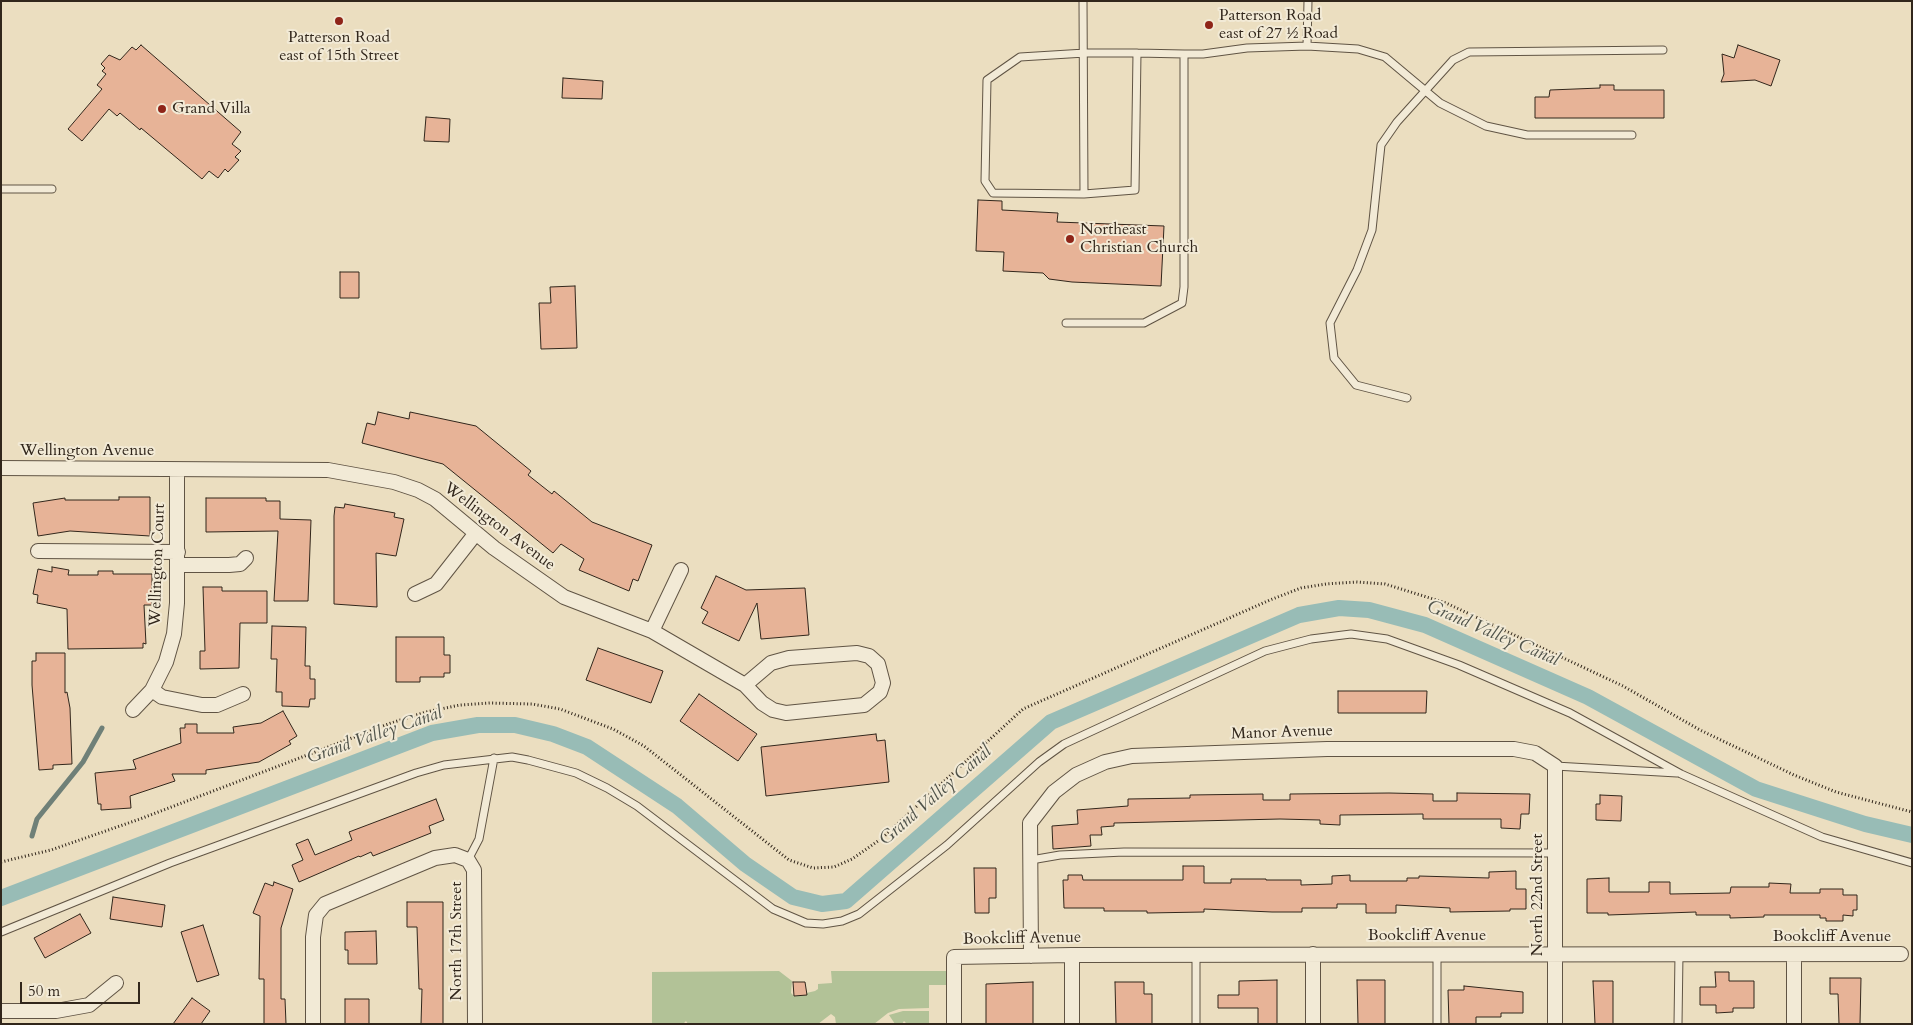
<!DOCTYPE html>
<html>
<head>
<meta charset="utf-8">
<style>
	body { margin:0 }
	#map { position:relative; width:1913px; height:1025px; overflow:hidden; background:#ebdec0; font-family:Cardo,serif }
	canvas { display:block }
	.frame { position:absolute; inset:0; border:2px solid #31261b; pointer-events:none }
	.scale { position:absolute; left:20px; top:982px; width:120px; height:22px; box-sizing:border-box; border:2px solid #31261b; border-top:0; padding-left:6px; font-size:15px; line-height:18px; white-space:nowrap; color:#31261b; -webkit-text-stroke:4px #f2ead6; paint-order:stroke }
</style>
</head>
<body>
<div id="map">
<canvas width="1913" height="1025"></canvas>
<div class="frame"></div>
<div class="scale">50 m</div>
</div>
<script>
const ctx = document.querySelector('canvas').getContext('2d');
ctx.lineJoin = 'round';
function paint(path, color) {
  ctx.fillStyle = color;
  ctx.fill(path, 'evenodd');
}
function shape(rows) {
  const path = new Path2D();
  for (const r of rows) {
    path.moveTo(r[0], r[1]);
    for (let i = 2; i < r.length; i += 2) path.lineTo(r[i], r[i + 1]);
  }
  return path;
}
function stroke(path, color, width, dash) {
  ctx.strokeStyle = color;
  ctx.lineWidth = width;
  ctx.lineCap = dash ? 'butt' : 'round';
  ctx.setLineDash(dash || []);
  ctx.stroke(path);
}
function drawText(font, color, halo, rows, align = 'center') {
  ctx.font = font + ' Cardo,serif';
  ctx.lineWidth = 4;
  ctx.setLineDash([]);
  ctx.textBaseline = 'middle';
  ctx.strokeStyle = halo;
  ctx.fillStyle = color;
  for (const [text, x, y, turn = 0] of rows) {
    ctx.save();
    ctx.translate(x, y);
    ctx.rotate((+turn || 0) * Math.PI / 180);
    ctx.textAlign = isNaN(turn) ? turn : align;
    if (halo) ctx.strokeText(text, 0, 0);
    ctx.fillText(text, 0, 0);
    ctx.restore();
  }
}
const green = shape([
	[779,971,792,981,791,993,794,996,815,991,818,989,818,984,832,983,831,971,948,971,948,985,929,985,929,1008,899,1009,888,1013,874,1024,836,1024,835,1017,831,1014,818,1024,688,1024,686,1021,683,1024,652,1024,652,972],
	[903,1011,929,1011,929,1024,907,1024,904,1021,902,1024,895,1024,889,1015]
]);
const stream = shape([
	[32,836,37,819,83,762,102,728]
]);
const canal = shape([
	[1,898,432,733,478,725,515,725,553,734,587,747,677,806,745,864,793,897,822,904,846,901,1051,722,1299,615,1339,608,1369,610,1425,625,1588,697,1756,789,1865,824,1912,835]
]);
const building = shape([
	[141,45,241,132,232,144,241,151,235,157,239,160,228,172,225,169,218,178,209,171,202,179,141,128,140,130,120,113,117,116,109,109,82,141,68,129,102,89,97,85,106,74,102,71,105,68,101,64,109,55,120,60,132,47,136,50,141,45],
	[1738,45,1780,60,1771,86,1755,80,1721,82,1724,74,1722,54,1734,58,1738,45],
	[563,78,603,81,602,99,562,98,563,78],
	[1600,85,1614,85,1614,90,1664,90,1664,118,1535,118,1535,97,1549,97,1550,90,1600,88,1600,85],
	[426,117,450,119,449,142,424,141,426,117],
	[978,200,1002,201,1002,210,1058,213,1057,222,1164,226,1161,286,1072,282,1049,279,1043,273,1003,271,1004,252,976,251,978,200],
	[340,272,359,272,359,298,340,298,340,272],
	[575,286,577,348,541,349,539,303,551,303,550,287,575,286],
	[378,412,409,419,410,412,476,426,531,471,528,475,552,494,554,491,592,522,652,545,638,581,633,579,629,591,579,570,584,559,561,544,553,553,443,464,362,443,367,423,375,425,378,412],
	[119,497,150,497,150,536,70,531,38,536,33,503,65,498,65,500,119,500,119,497],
	[206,498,266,498,266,501,280,501,280,519,311,520,308,601,274,601,278,531,206,532,206,498],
	[345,504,395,513,394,517,404,519,396,556,376,553,377,607,334,604,334,516,335,507,344,508,345,504],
	[52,567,69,570,68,575,98,575,98,571,113,571,113,574,152,574,152,605,144,605,146,644,143,643,143,648,68,649,67,609,37,603,38,595,33,594,38,569,52,572,52,567],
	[716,576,746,590,805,588,809,635,761,639,757,603,739,641,702,623,708,612,701,608,716,576],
	[203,587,222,587,222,591,267,591,267,623,240,623,239,668,200,669,200,651,205,651,203,587],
	[272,626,306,627,305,666,310,666,310,679,315,679,315,699,310,699,309,707,282,706,282,692,276,692,277,659,271,659,272,626],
	[396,637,444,637,444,655,450,655,450,673,444,673,444,677,420,677,420,682,396,682,396,637],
	[598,648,663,671,651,703,586,680,598,648],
	[36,653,65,653,65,693,67,692,70,708,72,764,53,765,53,769,39,770,32,685,32,661,36,661,36,653],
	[1338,691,1427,691,1426,713,1338,713,1338,691],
	[699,694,757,734,738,761,680,721,699,694],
	[283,711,297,736,289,741,291,744,259,762,206,770,206,774,172,774,175,781,130,796,131,808,101,810,101,804,98,804,95,773,136,769,133,760,181,743,180,728,185,728,185,724,197,724,197,733,234,733,233,727,261,723,283,711],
	[876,734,877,741,885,740,889,782,766,796,761,747,876,734],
	[1457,793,1530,794,1529,814,1521,814,1520,829,1501,828,1501,819,1423,819,1423,814,1340,815,1340,825,1320,824,1320,820,1280,819,1114,823,1114,826,1101,827,1102,835,1090,835,1091,846,1053,849,1052,826,1078,824,1077,810,1128,806,1128,799,1190,798,1190,795,1263,794,1263,800,1290,800,1290,794,1389,793,1433,794,1433,801,1457,801,1457,793],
	[1600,795,1622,796,1621,821,1596,820,1596,804,1600,804,1600,795],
	[436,799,444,820,429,826,431,833,373,856,371,852,360,857,359,856,299,882,292,865,303,860,296,844,308,839,315,855,352,840,349,832,436,799],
	[1183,866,1204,866,1204,883,1231,883,1231,879,1266,879,1266,880,1301,880,1301,885,1332,884,1332,876,1350,875,1350,881,1407,881,1407,878,1419,878,1419,876,1489,878,1489,872,1516,871,1516,889,1526,889,1526,909,1510,909,1510,911,1450,912,1450,908,1396,905,1396,913,1366,913,1366,904,1337,904,1337,908,1302,908,1302,912,1272,912,1204,909,1204,912,1147,913,1147,911,1104,911,1104,908,1064,908,1063,880,1068,880,1068,875,1082,875,1083,880,1183,880,1183,866],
	[974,868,996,868,996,898,989,898,989,913,975,913,974,868],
	[1609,878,1609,892,1649,892,1649,882,1670,882,1670,894,1730,893,1731,887,1769,887,1769,883,1791,884,1790,893,1820,893,1820,889,1843,889,1843,895,1857,895,1857,910,1853,910,1853,916,1843,915,1843,921,1826,921,1826,918,1820,918,1820,915,1764,915,1764,917,1730,918,1730,915,1696,915,1696,912,1608,915,1608,913,1587,913,1587,879,1609,878],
	[274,882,293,889,281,928,281,999,285,999,286,1024,264,1024,264,979,259,979,260,916,253,913,265,883,273,886,274,882],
	[113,897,165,905,162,927,110,919,113,897],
	[407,902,443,902,443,1024,421,1024,422,989,419,989,417,927,407,927,407,902],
	[80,914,91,933,45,958,34,938,80,914],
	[203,925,219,975,197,982,181,932,203,925],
	[376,931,377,964,348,964,348,950,345,950,345,932,376,931],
	[1715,972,1729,972,1729,981,1754,981,1754,1008,1733,1008,1733,1012,1716,1013,1716,1005,1700,1005,1700,987,1716,987,1715,972],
	[1830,978,1861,978,1860,1024,1839,1024,1838,994,1830,994,1830,978],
	[1277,980,1277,1024,1258,1024,1258,1008,1218,1008,1218,995,1239,995,1239,981,1277,980],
	[1357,980,1385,980,1385,1024,1358,1024,1357,980],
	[1593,981,1613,981,1613,1024,1595,1024,1593,981],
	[793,982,805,982,807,995,794,996,793,982],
	[1033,982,1033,1024,986,1024,986,984,1033,982],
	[1115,982,1144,982,1144,994,1152,994,1152,1024,1116,1024,1115,982],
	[1464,986,1523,992,1523,1013,1501,1013,1501,1017,1476,1017,1476,1024,1449,1024,1448,990,1464,990,1464,986],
	[192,998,210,1011,201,1024,173,1024,192,998],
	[345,999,369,999,369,1024,345,1024,345,999]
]);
const path = shape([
	[1,862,51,850,140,819,391,723,426,712,460,705,490,703,532,704,560,709,613,729,644,746,789,860,813,868,834,867,852,859,881,839,1023,709,1270,600,1301,588,1326,584,1356,582,1385,584,1446,603,1623,686,1700,730,1794,775,1836,792,1912,812]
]);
const service = shape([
	[1083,1,1084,194],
	[1307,46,1308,1],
	[1137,53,1135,190,1084,194,993,193,985,181,987,80,1020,57,1085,53,1137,53,1184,54,1203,54,1247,48,1307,46,1358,49,1385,57,1440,103,1486,126,1527,135,1632,135],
	[1,189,52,189],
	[1066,323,1144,323,1182,303,1184,287,1184,54],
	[1407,398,1356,385,1334,358,1330,323,1357,270,1372,230,1381,145,1397,122,1453,60,1469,52,1663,50],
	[1555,766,1677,773],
	[468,860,479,839,494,758],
	[1031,860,1060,855,1124,852,1555,853],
	[1,932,170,863,416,773,444,765,512,757,528,760,576,773,607,788,637,806,773,909,806,923,823,924,842,921,859,914,947,845,1039,762,1064,744,1265,651,1311,639,1351,634,1387,639,1459,665,1570,713,1681,774,1822,837,1912,863],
	[1437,954,1437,1024],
	[1196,955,1196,1024],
	[1678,1024,1679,954]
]);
const minor = shape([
	[1,468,328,470,394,482,418,490,435,499,494,548,564,597,652,631,745,685,762,703,773,710,786,713,864,705,880,692,883,683,878,664,869,656,857,653,789,658,771,663,745,685],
	[38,551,178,552],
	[178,565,229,565,240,564,246,558],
	[415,594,436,584,476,533],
	[652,631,681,570],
	[152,690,162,697,202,705,217,705,243,694],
	[133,710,152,690,166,662,174,634,177,603,177,470],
	[1313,954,1313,1024],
	[1072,955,1072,1024],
	[1031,956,1030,823,1054,792,1076,775,1105,762,1132,756,1327,749,1514,749,1535,753,1555,766,1555,1024],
	[1,1011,56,1011,89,1005,116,983],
	[313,1024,313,937,316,915,325,904,435,858,455,855,468,860,474,870,475,1024],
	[954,1024,954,957,1072,955,1901,954],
	[1794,1024,1794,955]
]);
const markers = [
	[339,21,5,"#8f2418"],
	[1209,25,5,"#8f2418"],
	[162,109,5,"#8f2418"],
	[1070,239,5,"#8f2418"]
];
const poiNames = [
	["Patterson Road",1219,16],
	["east of 27 ½ Road",1219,34],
	["Patterson Road",339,38,"center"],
	["east of 15th Street",339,56,"center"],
	["Grand Villa",172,109],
	["Northeast",1080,230],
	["Christian Church",1080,248]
];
const streetNames = [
	["Wellington Avenue",87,451],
	["Wellington Avenue",499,527,37],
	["Wellington Court",158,565,-88],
	["Manor Avenue",1282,733,-2],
	["North 22nd Street",1538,895,-90],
	["Bookcliff Avenue",1427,936],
	["Bookcliff Avenue",1832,937],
	["Bookcliff Avenue",1022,939,-1],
	["North 17th Street",457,941,-90]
];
const waterNames = [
	["Grand Valley Canal",1493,634,23],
	["Grand Valley Canal",375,736,-19],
	["Grand Valley Canal",936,796,-41]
];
paint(green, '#b2c297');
stroke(stream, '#6f8078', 5);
stroke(canal, '#98bcb6', 16);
paint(building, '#e7b397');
stroke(building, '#31261b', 1);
stroke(service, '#605444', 9);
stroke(minor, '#605444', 16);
stroke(path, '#31261b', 3, [1, 2.5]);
stroke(service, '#f2ead6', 7);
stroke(minor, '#f2ead6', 14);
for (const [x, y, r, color] of markers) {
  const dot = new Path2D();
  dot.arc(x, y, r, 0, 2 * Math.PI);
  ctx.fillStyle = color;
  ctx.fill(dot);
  stroke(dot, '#f2ead6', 2);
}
drawText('16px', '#31261b', '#f2ead6', poiNames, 'left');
drawText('16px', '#31261b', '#f2ead6', streetNames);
drawText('italic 18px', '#50534a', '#f2ead6', waterNames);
</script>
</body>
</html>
